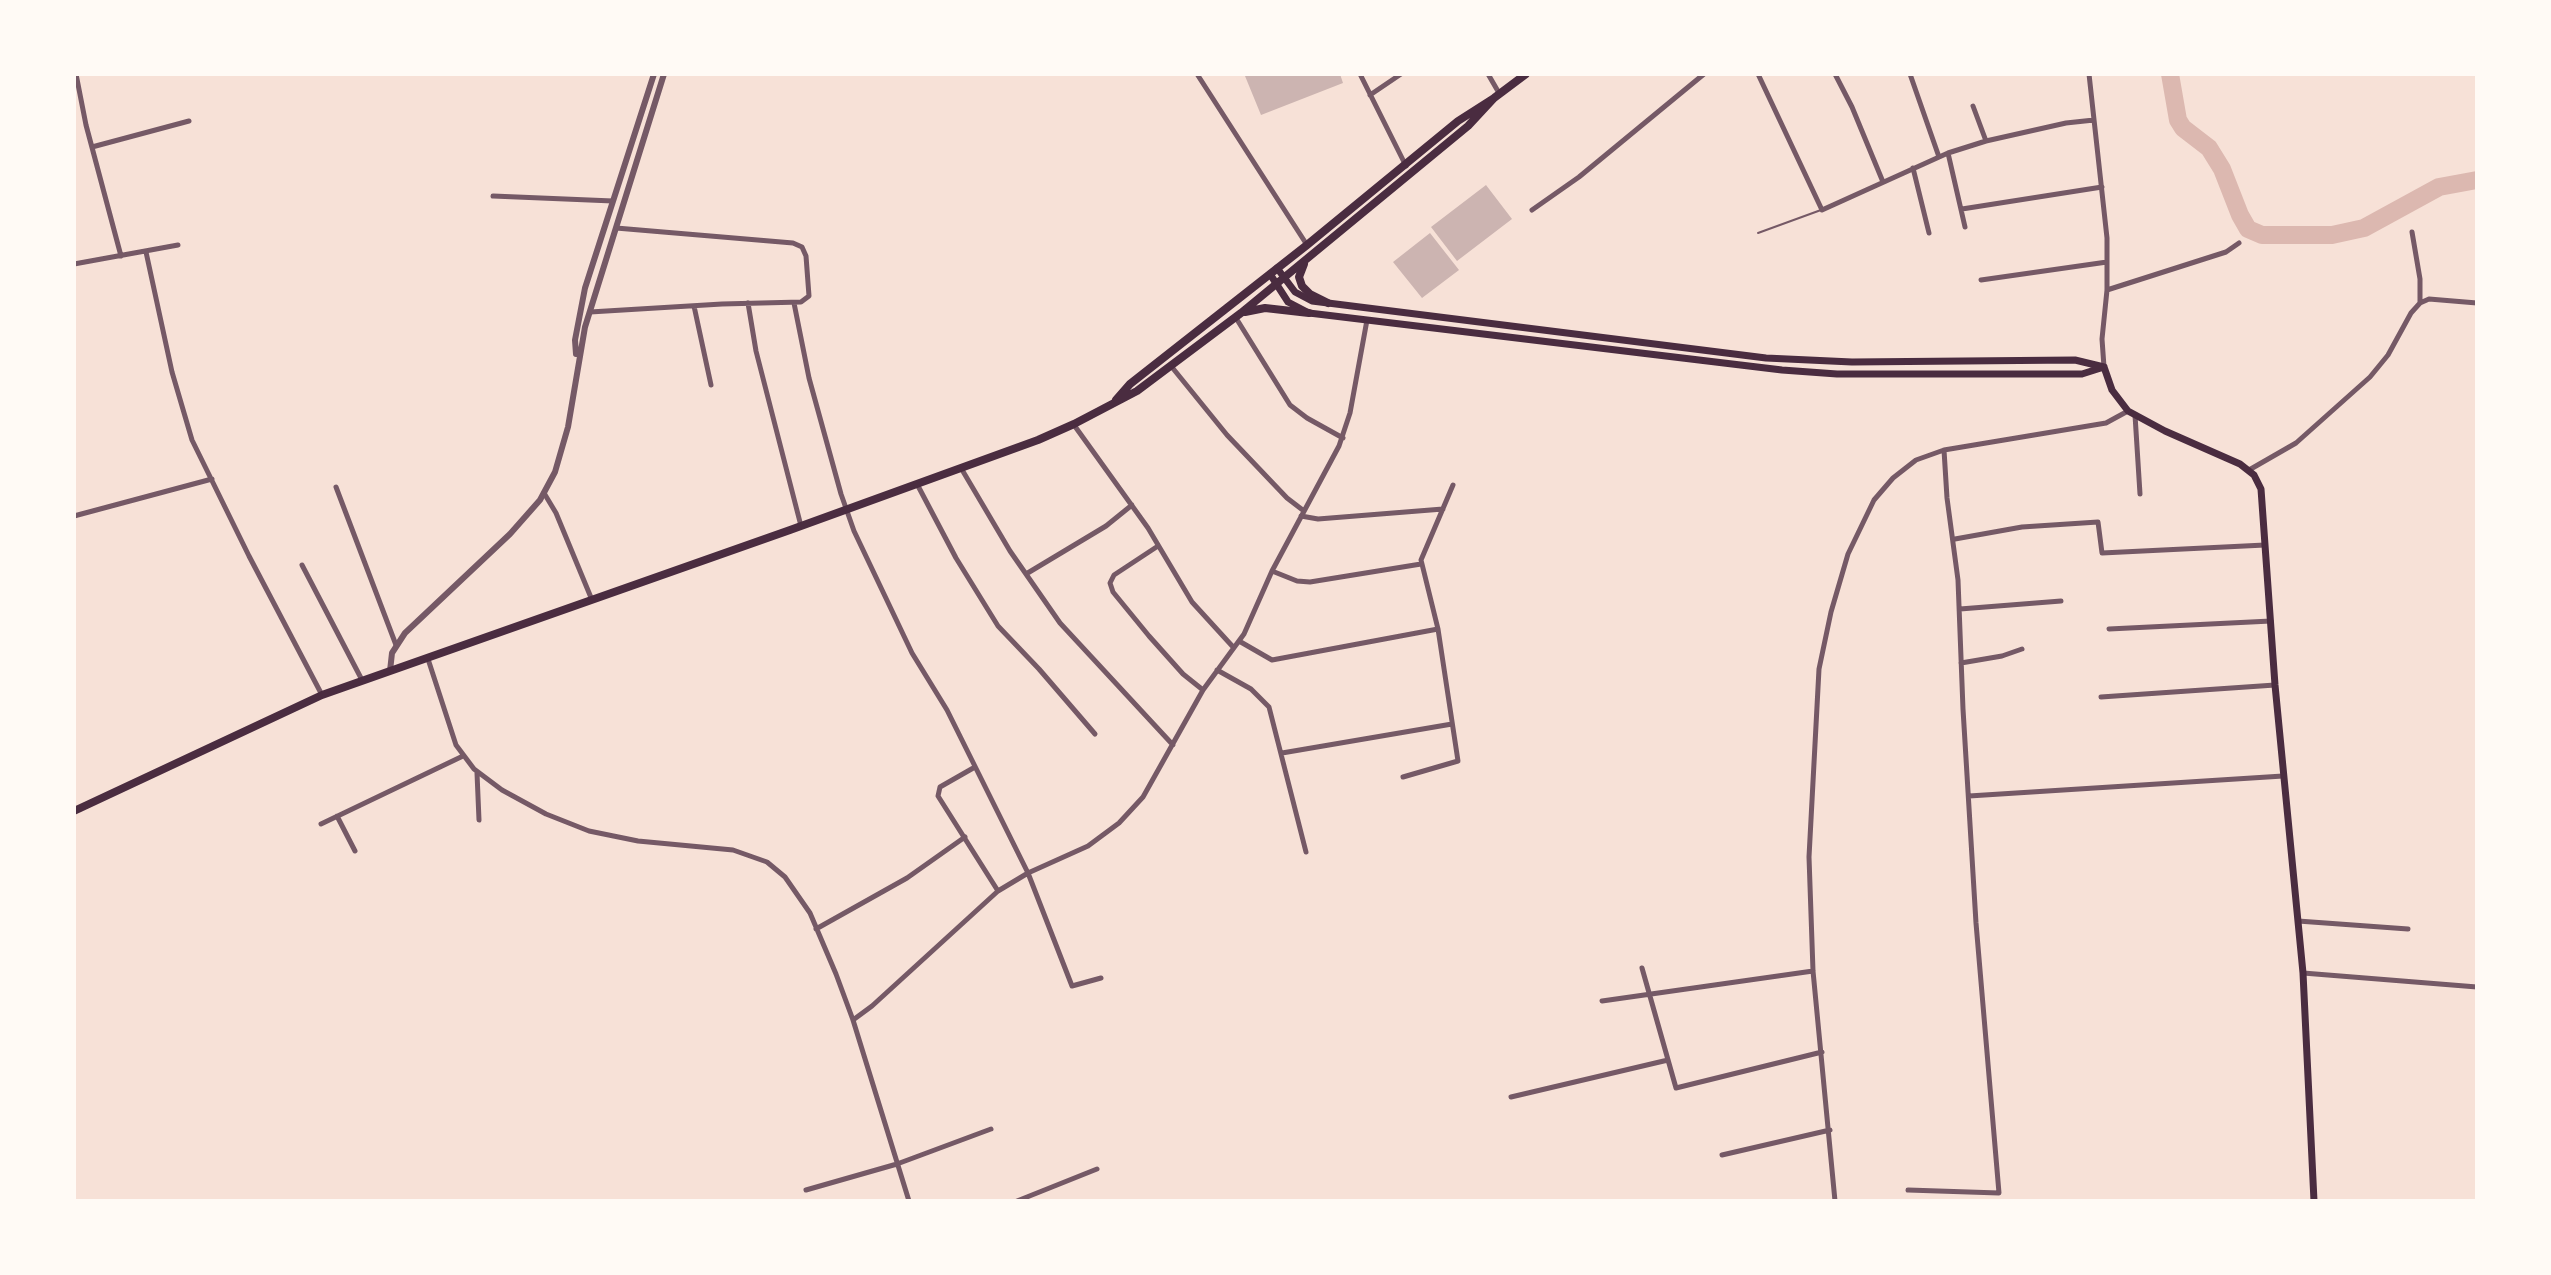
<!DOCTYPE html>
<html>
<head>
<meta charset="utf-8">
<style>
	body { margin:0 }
	#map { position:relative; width:2551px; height:1275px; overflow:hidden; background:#f7e1d7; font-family:"Work Sans",sans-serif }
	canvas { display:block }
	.frame { position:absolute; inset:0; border:76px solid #fffaf5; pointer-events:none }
</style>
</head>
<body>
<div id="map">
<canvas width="2551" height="1275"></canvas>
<div class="frame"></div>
</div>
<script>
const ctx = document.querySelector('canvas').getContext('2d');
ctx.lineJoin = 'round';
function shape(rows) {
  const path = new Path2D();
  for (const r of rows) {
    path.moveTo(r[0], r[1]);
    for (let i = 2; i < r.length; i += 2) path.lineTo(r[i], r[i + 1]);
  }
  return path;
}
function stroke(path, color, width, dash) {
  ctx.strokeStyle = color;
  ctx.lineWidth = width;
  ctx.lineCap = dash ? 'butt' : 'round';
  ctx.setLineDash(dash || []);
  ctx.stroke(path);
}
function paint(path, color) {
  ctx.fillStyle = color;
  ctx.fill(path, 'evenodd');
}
const river = shape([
	[2170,74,2178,120,2183,128,2209,148,2222,169,2240,215,2248,229,2262,235,2332,235,2364,228,2439,187,2477,180]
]);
const building = shape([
	[1251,74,1340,74,1343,83,1261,115,1245,76],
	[1486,185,1512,219,1457,261,1431,227],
	[1430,233,1459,270,1422,298,1393,262]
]);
const service = shape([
	[1758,233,1821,210]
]);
const minor = shape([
	[76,74,86,125,121,256],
	[1197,74,1307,245],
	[1360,74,1406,166],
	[1488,74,1499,93],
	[1758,74,1822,210,1948,153,1986,141,2066,123,2094,120],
	[1835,74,1852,107,1883,182],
	[1910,74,1939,157],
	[2089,74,2107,238,2107,290,2102,339,2104,367],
	[1370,95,1401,74],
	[1973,106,1986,141],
	[92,147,189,121],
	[1948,153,1965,227],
	[1913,168,1929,233],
	[493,196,613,201],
	[1962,209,2102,187],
	[1532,210,1579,177,1704,74],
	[2412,232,2420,279,2420,303],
	[146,252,172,372,192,440,249,556,322,695],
	[74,264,178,245],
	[1981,280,2107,262],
	[2107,290,2226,252,2239,243],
	[748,303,756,351,801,526],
	[794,303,809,378,841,494,854,531,912,653,947,710,1028,873,1072,986,1101,978],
	[694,306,711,385],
	[590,312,722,304,801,302,809,296,806,256,802,247,793,243,616,228],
	[1236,318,1290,405,1307,418,1343,438],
	[1171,366,1227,435,1287,498,1304,511],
	[2135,415,2140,494],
	[1074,425,1148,528,1192,602,1234,648],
	[961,468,1010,551,1060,623,1173,745],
	[2249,470,2296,443,2370,377,2388,355,2411,313,2420,303,2429,299,2477,303],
	[917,484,956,558,998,626,1039,669,1095,734],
	[336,487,396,645],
	[544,493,556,513,592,600],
	[74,516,212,479],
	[1301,516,1318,519,1443,509],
	[1955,539,2022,527,2098,522,2102,553,2265,545],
	[1158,546,1114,575,1110,583,1113,592,1149,636,1183,674,1203,690],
	[302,565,362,680],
	[1272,571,1297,581,1310,582,1421,564],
	[1026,574,1106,526,1132,505],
	[1960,609,2061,601],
	[2109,629,2271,621],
	[1239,641,1272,660,1438,629],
	[428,659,456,745,474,769,502,790,546,814,589,831,638,841,733,850,767,862,785,877,810,913,836,974,853,1020,909,1201],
	[1961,663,2002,656,2022,649],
	[1217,670,1251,689,1269,707,1306,852],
	[2101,697,2275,685],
	[1282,753,1452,724],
	[975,767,940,787,938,796,998,891],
	[477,773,479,820],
	[1403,777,1458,761,1438,629,1421,560,1453,485],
	[1969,796,2283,776],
	[337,816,355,851],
	[321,824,463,756],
	[2298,921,2408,929],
	[816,929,907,878,965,837],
	[1642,968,1676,1088,1822,1052],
	[2303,973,2477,987],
	[1602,1001,1813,971],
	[853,1020,872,1006,998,891,1028,873,1088,846,1119,823,1143,797,1203,690,1244,634,1272,571,1339,446,1350,413,1367,320],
	[1511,1097,1668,1060],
	[1722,1155,1830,1130],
	[806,1190,897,1164,991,1129],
	[1908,1190,1999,1193,1976,923,1963,709,1958,580,1947,498,1944,450],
	[1017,1201,1097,1169],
	[1835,1201,1813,971,1809,857,1819,669,1831,612,1848,554,1874,500,1893,478,1916,460,1944,450,2106,423,2128,411]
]);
const tertiary = shape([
	[576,354,575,340,585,288,654,74],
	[390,671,392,653,405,633,510,534,540,500,555,472,568,427,585,327,664,74]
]);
const secondary = shape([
	[1277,268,1295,292,1312,301,1766,358,1852,362,2075,360,2104,367],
	[1270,274,1288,302,1309,313,1782,370,1837,374,2082,374,2104,367],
	[2104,367,2112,390,2128,411,2165,431,2240,464,2254,475,2261,489,2275,685,2303,973,2314,1201]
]);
const primary = shape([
	[1304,264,1299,277,1302,286,1310,294,1328,303],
	[1245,312,1265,308,1309,313],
	[1116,400,1130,384,1307,245,1458,121,1494,98,1526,74],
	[74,811,322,695,790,530,1038,440,1074,424,1137,391,1241,313,1468,126,1494,98]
]);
stroke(river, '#dcb8b0', 18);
paint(building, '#ccb4b1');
stroke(service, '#755966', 2);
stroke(minor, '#755966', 5);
stroke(tertiary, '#755966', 6);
stroke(secondary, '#4a2c40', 7);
stroke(primary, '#4a2c40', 8);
</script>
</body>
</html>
